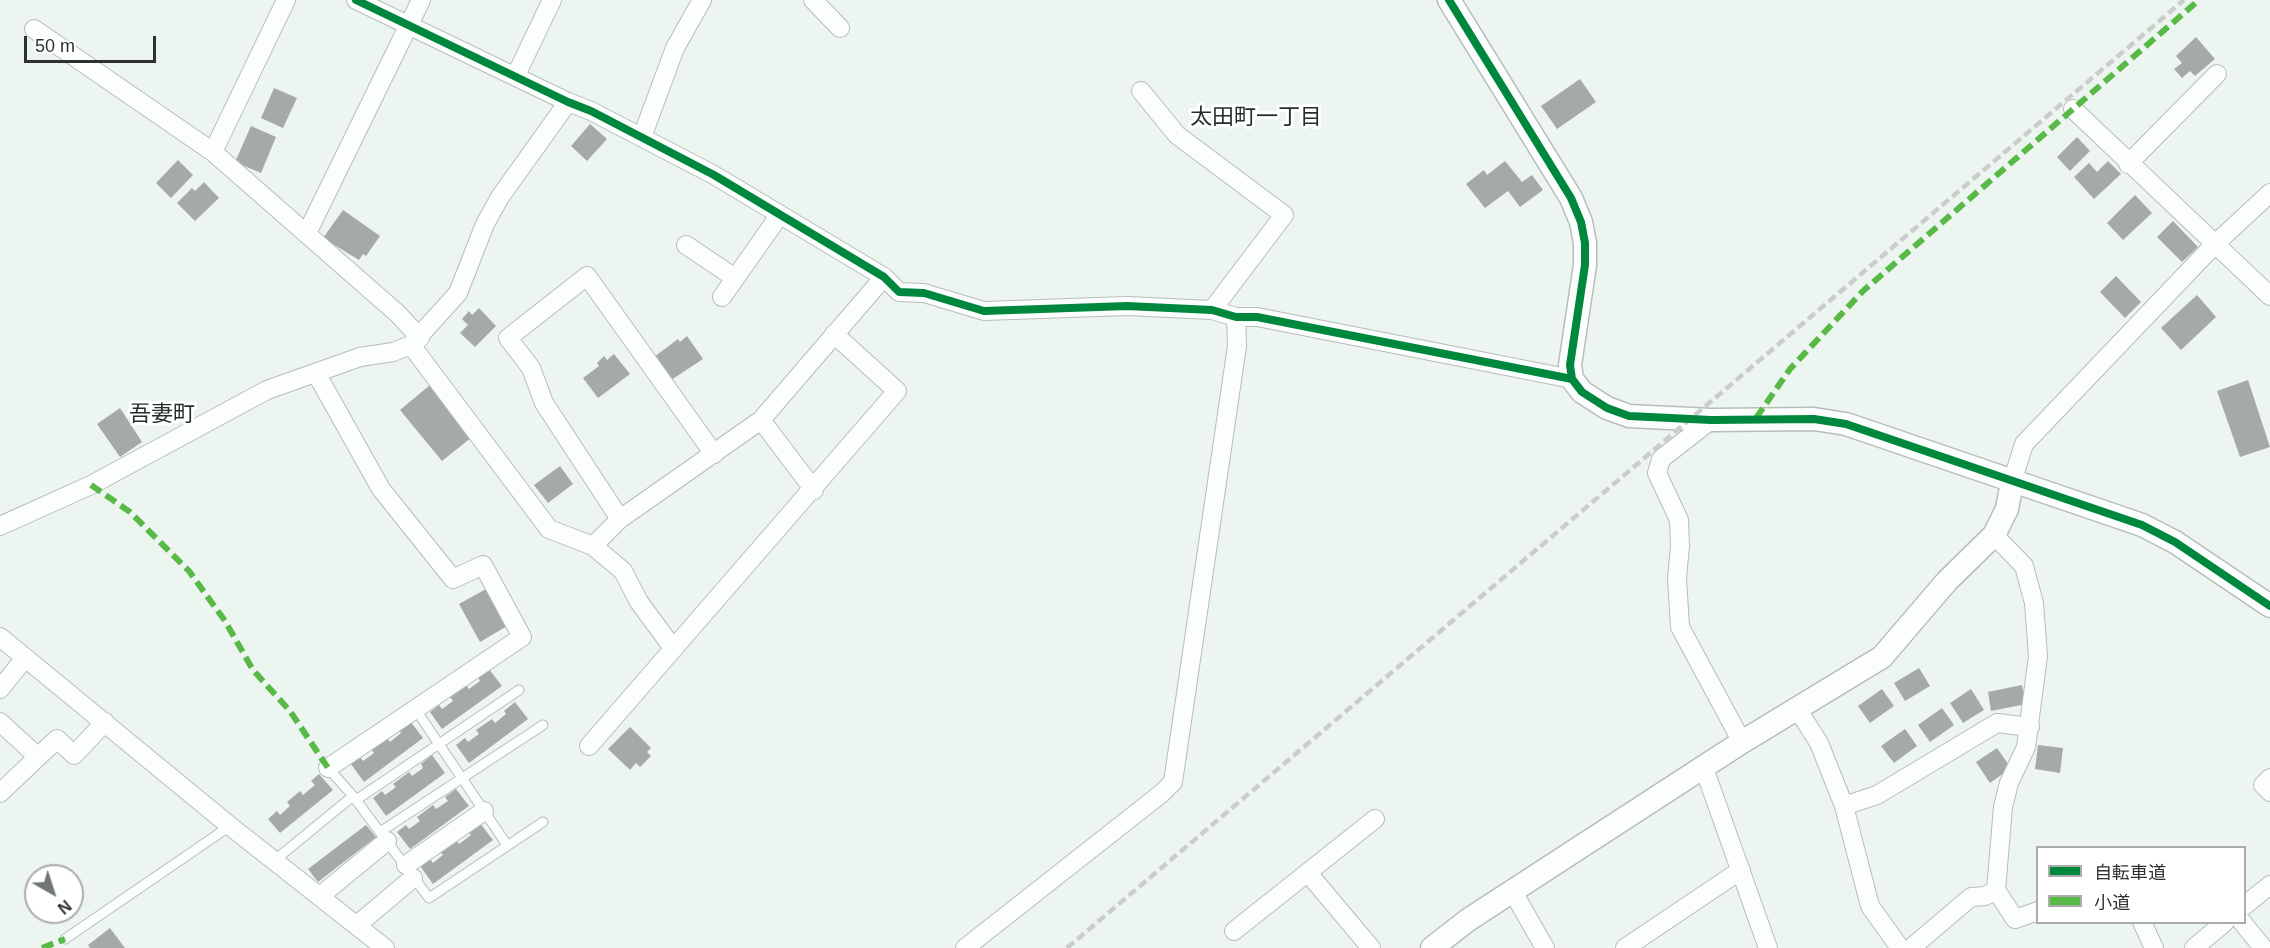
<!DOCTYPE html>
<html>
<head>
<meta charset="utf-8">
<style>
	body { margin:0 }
	#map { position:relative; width:2270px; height:948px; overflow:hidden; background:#ecf5f0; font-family:Helvetica,"Noto Sans JP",sans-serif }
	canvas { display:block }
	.legend { position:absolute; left:2036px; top:846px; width:210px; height:78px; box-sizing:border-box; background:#fff; border:2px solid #abadac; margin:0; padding:8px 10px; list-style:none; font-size:18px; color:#2c332f }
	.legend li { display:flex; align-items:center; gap:12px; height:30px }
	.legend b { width:30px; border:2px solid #abadac }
	.north { position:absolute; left:24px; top:864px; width:60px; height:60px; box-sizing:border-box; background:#fff; border:2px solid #abadac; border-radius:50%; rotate:141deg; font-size:16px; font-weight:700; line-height:24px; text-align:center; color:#2c332f }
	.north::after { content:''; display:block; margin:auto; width:21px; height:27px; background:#6f7773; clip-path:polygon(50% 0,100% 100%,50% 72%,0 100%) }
	.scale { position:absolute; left:24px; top:36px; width:132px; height:27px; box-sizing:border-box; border:3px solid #2c332f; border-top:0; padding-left:8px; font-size:18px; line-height:21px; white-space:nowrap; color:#2c332f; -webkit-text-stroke:4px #fff; paint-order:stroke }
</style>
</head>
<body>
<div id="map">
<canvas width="2270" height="948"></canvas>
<ul class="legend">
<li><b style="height:8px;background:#00873e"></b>自転車道</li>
<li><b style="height:8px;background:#58b947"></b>小道</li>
</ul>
<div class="north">N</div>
<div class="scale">50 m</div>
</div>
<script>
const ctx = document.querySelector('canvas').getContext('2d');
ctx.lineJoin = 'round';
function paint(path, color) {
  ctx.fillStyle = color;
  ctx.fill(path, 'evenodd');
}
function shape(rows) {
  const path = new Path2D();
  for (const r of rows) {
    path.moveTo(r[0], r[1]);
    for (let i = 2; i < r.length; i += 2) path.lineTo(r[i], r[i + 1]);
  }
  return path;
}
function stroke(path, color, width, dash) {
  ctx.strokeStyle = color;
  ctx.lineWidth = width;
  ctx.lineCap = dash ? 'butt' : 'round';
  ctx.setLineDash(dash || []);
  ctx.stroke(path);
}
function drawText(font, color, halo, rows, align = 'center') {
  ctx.font = font + ' Helvetica,"Noto Sans JP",sans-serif';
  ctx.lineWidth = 6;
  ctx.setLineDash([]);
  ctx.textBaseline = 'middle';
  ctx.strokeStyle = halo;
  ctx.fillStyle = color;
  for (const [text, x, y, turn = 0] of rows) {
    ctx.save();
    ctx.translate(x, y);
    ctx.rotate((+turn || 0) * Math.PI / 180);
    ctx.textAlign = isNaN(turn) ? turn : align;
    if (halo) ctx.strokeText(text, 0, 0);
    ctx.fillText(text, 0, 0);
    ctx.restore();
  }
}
const building = shape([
	[2196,37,2215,59,2195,76,2190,71,2182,78,2174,69,2182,63,2176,56],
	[1580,79,1596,102,1557,129,1541,106],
	[274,88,297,98,283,128,261,118],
	[590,124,607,139,587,161,571,146],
	[251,126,276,137,261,173,235,162],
	[2077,137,2090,151,2070,171,2057,157],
	[178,160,193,175,171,198,156,183],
	[1505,161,1522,182,1532,175,1543,190,1520,207,1508,191,1485,208,1466,184,1484,170,1487,175],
	[2108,161,2121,174,2094,199,2074,177,2089,163,2097,172],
	[204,182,219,198,195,221,177,203,192,188,195,191],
	[2135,195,2152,213,2123,240,2107,223],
	[343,210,380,236,366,256,363,254,359,260,323,238],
	[2173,221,2198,247,2182,262,2157,237],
	[2116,276,2141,302,2125,318,2100,292],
	[2197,295,2216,317,2181,350,2161,328],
	[479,308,496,326,475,347,460,333,468,325,462,319,469,311,472,315],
	[687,336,703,359,671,380,654,357,678,339,680,342],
	[614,354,630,374,598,398,583,378,599,366,597,363,604,356,607,360],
	[2248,380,2270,447,2240,457,2217,391],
	[430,385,472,437,442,461,400,410],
	[120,408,142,442,120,457,97,424],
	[560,466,573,484,548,503,534,485],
	[486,589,507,626,480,642,459,604],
	[1919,668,1930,686,1905,701,1894,683],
	[489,669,502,686,442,729,430,712,439,705,442,709,453,701,450,697,466,685,469,689,480,681,478,677],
	[2022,685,2026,704,1991,711,1988,692],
	[1882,689,1894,706,1870,723,1858,706],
	[1971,689,1984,710,1963,723,1950,703],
	[515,702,528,719,469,763,456,745,465,738,468,742,479,734,476,730,492,719,495,723,506,714,504,711],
	[1942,708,1954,725,1930,742,1918,725],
	[410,721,423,738,364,782,351,764,360,757,363,761,374,753,371,749,387,738,390,742,401,733,399,730],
	[630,727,651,748,647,752,651,756,640,767,636,763,630,770,608,749],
	[1905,729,1917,746,1894,763,1881,746],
	[2038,745,2063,748,2060,773,2035,769],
	[1997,748,2011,768,1990,783,1976,762],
	[432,755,445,773,386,816,373,798,382,791,385,795,396,787,393,784,409,772,412,776,423,768,421,764],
	[319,774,333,790,280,833,268,819,277,811,280,815,290,806,287,802,300,791,303,795,315,785,311,781],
	[456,789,469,806,410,849,397,832,406,825,409,829,420,821,417,817,433,805,436,809,448,801,445,797],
	[480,823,493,840,433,884,420,866,430,859,433,863,443,855,440,851,456,840,459,844,471,835,468,832],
	[366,825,376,837,318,882,308,869],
	[110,928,125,948,90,948,88,945]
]);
const service = shape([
	[416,710,507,845],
	[328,768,353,796,429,898,543,822],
	[356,800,519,690],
	[380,832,543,725],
	[275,860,353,796],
	[65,939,230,826]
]);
const minor = shape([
	[356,0,568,102,591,111,714,175,884,277,899,292,924,293,984,311,1127,306,1212,310,1236,317,1257,317,1572,379],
	[813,0,840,28],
	[34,29,213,152,398,314,420,338],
	[516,75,552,0],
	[1141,91,1177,135,1284,215,1212,310],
	[2073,109,2270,296],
	[642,137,675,48,702,0],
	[213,152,286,0],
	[2128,164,2217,74],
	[307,233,421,0],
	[686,245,735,278],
	[722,297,779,216],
	[411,345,549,529,593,546,620,519,761,420,884,277],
	[316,373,381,489,453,579,483,565,522,637,328,768],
	[761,420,814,490],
	[1711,420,1661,459,1657,473,1679,520,1680,546,1677,578,1680,627,1742,742],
	[2012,482,2024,444,2214,245,2270,193],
	[620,519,544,403,531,368,508,338,587,276,714,454],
	[0,526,91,485,267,390,360,357,393,352,411,345,458,293,485,224,500,197,568,102],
	[593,546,623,571,639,602,673,648],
	[0,637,230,826,385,948],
	[0,689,25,658],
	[1798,710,1819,743,1844,806,1870,906,1900,948],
	[0,722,38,757],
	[589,746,897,391,834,334],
	[1704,768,1768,948],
	[2270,778,2263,785,2270,792],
	[0,793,57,739,74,755,105,722],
	[1844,806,1877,795,1997,723,2030,727],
	[406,865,484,811],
	[1308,873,1371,948],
	[1996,890,2015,919,2038,911],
	[1513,892,1545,948],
	[320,896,387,841],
	[2244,906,2270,885],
	[2142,922,2154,948],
	[2242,922,2263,948],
	[357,925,413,878],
	[1234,931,1375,819],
	[965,948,1162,793,1173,782,1237,346,1236,317],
	[1625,948,1741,870],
	[1911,948,1971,897,1985,896,1996,890,2003,807,2009,783,2026,747,2038,656,2034,603,2024,566,1994,535],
	[2194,948,2225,922]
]);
const tertiary = shape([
	[1449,0,1571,198,1581,222,1585,243,1585,265,1570,365,1572,379,1582,392,1607,408,1629,416,1711,420,1814,419,1846,424,2142,525,2175,542,2270,606],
	[1432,948,1468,920,1742,742,1882,657,1947,581,1994,535,2007,509,2012,482]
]);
const rail = shape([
	[1067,948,2184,0]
]);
const quiet = shape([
	[1756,418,1790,369,1863,291,2199,0],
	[91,485,130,512,189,571,225,621,253,670,290,711,328,768],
	[42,948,65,939]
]);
const cycleway = shape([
	[356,0,568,102,591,111,714,175,884,277,899,292,924,293,984,311,1127,306,1212,310,1236,317,1257,317,1572,379],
	[1449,0,1571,198,1581,222,1585,243,1585,265,1570,365,1572,379,1582,392,1607,408,1629,416,1711,420,1814,419,1846,424,2142,525,2175,542,2270,606]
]);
const neighbourhoodNames = [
	["太田町一丁目",1256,118],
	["吾妻町",162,415]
];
paint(building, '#a5aaa6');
stroke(service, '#b7bdba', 11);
stroke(minor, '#b7bdba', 20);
stroke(tertiary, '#b7bdba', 25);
stroke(service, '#fcfefd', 9);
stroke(minor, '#fcfefd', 18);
stroke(tertiary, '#fcfefd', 22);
stroke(rail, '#cacdcb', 4.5, [9, 4.5]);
stroke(quiet, '#58b947', 6, [12, 6]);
stroke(cycleway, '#00873e', 8);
drawText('22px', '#233029', '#fff', neighbourhoodNames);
</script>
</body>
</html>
